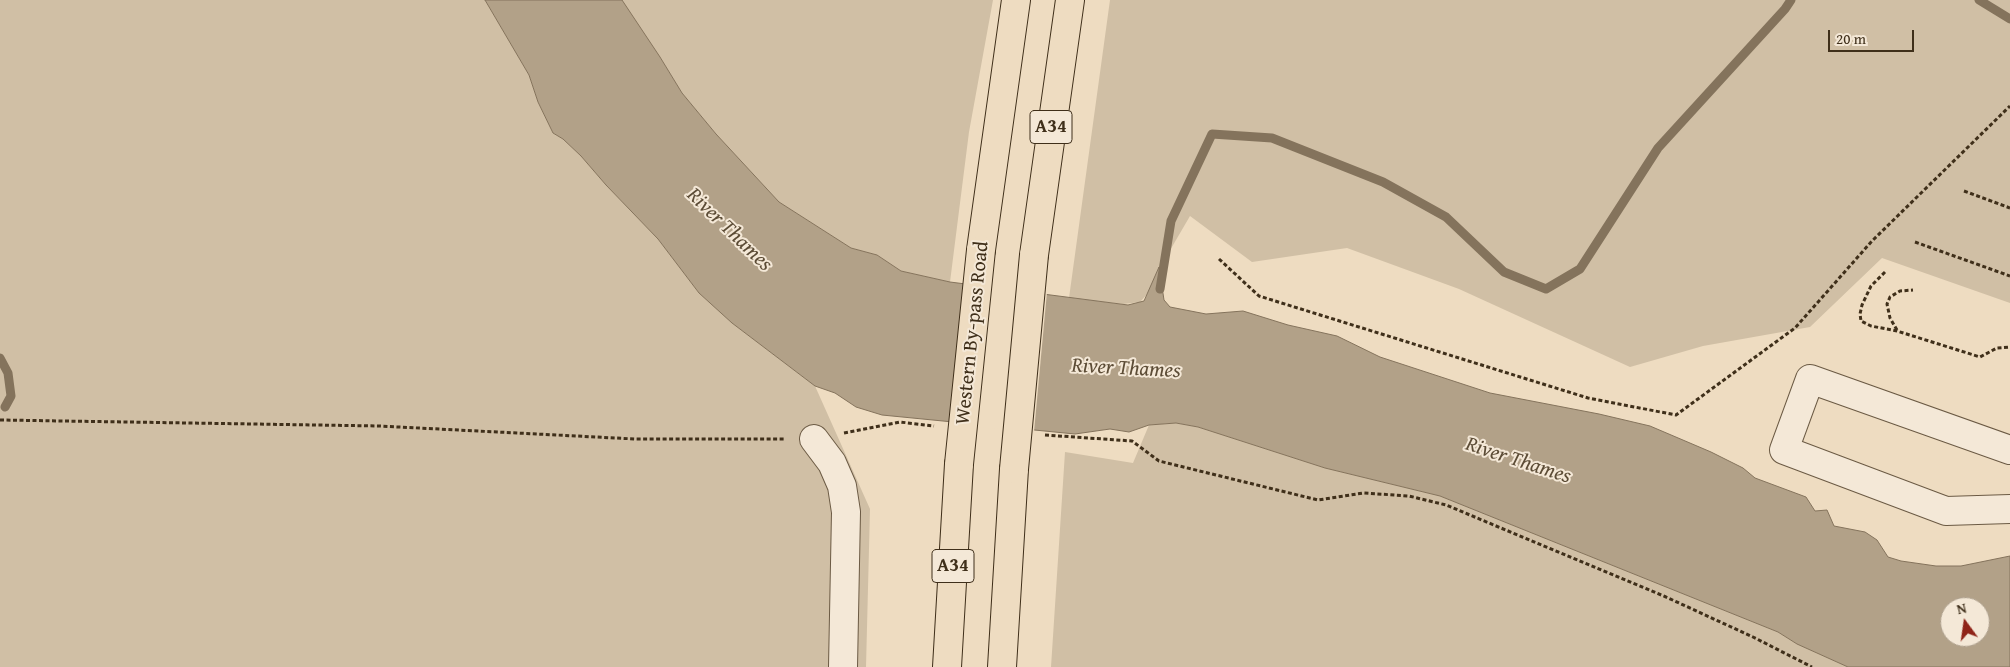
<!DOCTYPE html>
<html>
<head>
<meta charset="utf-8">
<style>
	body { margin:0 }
	#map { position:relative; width:2010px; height:667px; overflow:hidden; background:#eedcc1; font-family:"Gentium Book Plus",serif }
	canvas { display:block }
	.north { position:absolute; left:1940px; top:597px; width:50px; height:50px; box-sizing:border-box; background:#f4e8d7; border:1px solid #ac9e8b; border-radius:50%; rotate:346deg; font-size:14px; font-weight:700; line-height:20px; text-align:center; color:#3f2f1a }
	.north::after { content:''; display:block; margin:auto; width:18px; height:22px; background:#8f2418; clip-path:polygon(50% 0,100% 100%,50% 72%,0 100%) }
	.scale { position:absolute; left:1828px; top:30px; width:86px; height:22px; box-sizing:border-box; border:2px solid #3f2f1a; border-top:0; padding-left:6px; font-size:15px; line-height:18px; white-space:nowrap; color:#3f2f1a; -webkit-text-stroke:4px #f4e8d7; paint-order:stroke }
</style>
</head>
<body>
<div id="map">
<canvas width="2010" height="667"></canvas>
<div class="north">N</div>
<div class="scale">20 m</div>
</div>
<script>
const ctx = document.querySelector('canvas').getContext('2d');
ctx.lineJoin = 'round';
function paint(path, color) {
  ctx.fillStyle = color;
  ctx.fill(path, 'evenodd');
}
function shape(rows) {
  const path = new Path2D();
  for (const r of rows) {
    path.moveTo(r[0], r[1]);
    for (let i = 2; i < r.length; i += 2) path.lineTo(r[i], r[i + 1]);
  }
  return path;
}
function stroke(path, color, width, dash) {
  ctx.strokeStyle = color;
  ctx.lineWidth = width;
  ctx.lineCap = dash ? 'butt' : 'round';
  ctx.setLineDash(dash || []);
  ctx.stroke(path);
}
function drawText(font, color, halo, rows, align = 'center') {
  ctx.font = font + ' "Gentium Book Plus",serif';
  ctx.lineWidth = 4;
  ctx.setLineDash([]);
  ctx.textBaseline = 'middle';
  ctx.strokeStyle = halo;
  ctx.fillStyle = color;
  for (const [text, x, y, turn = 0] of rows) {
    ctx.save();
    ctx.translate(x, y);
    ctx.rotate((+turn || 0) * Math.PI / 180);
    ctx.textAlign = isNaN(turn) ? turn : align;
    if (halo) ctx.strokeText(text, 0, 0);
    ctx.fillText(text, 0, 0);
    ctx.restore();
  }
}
const green = shape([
	[0,0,485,0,529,75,538,102,553,133,563,139,581,156,606,185,658,239,699,293,732,323,815,386,870,509,866,667,0,667],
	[622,0,993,0,969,132,950,282,901,271,877,255,851,248,779,202,716,134,682,93,660,57],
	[1110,0,2010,0,2010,303,1882,258,1810,327,1703,346,1630,367,1459,289,1347,248,1252,262,1190,216,1162,264,1150,291,1140,302,1123,304,1069,298],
	[1176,423,1198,427,1325,468,1440,496,1778,632,1797,644,1848,667,1051,667,1065,452,1133,463,1149,425]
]);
const water = shape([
	[485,0,622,0,660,57,682,93,716,134,779,202,851,248,877,255,901,271,950,282,1128,305,1144,301,1159,267,1164,300,1170,307,1206,314,1243,311,1288,325,1337,336,1380,357,1490,393,1599,414,1650,426,1711,452,1743,468,1755,478,1806,497,1815,511,1827,510,1834,526,1865,532,1877,540,1888,557,1901,561,1936,566,1961,566,2010,556,2010,667,1848,667,1797,644,1778,632,1440,496,1325,468,1198,427,1176,423,1149,425,1129,432,1110,429,1075,434,882,415,856,407,835,393,815,386,732,323,699,293,658,239,606,185,581,156,563,139,553,133,538,102,529,75,485,0],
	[1950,607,1980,607,1980,637,1950,637,1950,607]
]);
const pier = shape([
	[966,281,1047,292,1034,432,953,425]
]);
const stream = shape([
	[1979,0,2010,19],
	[1160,289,1171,221,1212,134,1272,138,1383,182,1446,217,1504,272,1546,289,1580,269,1658,148,1785,9,1791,0],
	[0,358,8,373,11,396,5,407]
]);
const path = shape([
	[1964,191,2010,208],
	[1915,242,2010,276],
	[1219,259,1259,296,1588,398,1676,415,1795,328,1872,241,2010,106],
	[1885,272,1871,286,1862,305,1860,314,1861,321,1871,326,1897,331,1980,357,1997,348,2010,347],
	[1897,330,1890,318,1887,304,1890,297,1900,291,1913,290],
	[0,420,379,426,635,439,786,439],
	[844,433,900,422,934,426],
	[1045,435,1132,441,1159,461,1318,500,1363,493,1409,496,1446,505,1666,597,1753,637,1812,667]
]);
const minor = shape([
	[814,439,832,463,842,486,846,512,843,667],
	[2010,450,1810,379,1784,450,1946,511,2010,509]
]);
const highway = shape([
	[981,250,1016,0],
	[1034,255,1070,0],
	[947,667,959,464],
	[1002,667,1014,469]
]);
const highwayBridge = shape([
	[959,464,981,250],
	[1014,469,1034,255]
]);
const shields = [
	[1051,127,42],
	[953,566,42]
];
const shieldNames = [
	["A34",1051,127],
	["A34",953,566]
];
const streetNames = [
	["Western By-pass Road",973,333,-84]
];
const waterNames = [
	["River Thames",729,230,44],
	["River Thames",1126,369,3],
	["River Thames",1518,461,18]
];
paint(green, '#d0bfa5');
paint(water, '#b2a188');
stroke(water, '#84735c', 1);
paint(pier, '#eedcc1');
stroke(stream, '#84735c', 9);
stroke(minor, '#6b5a44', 30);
stroke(highway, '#3f2f1a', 30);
stroke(path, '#3f2f1a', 3, [4, 2.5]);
stroke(minor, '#f4e8d7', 28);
stroke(highway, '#eedcc1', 28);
stroke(highwayBridge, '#3f2f1a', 30, []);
stroke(highwayBridge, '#eedcc1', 28);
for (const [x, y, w] of shields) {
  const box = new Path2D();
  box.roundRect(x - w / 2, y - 16.5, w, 33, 4);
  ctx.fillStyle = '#f4e8d7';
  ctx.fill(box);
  stroke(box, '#3f2f1a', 1);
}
drawText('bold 19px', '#3f2f1a', null, shieldNames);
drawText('20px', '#3f2f1a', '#f4e8d7', streetNames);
drawText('italic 21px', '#5c4c36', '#f4e8d7', waterNames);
</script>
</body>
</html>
